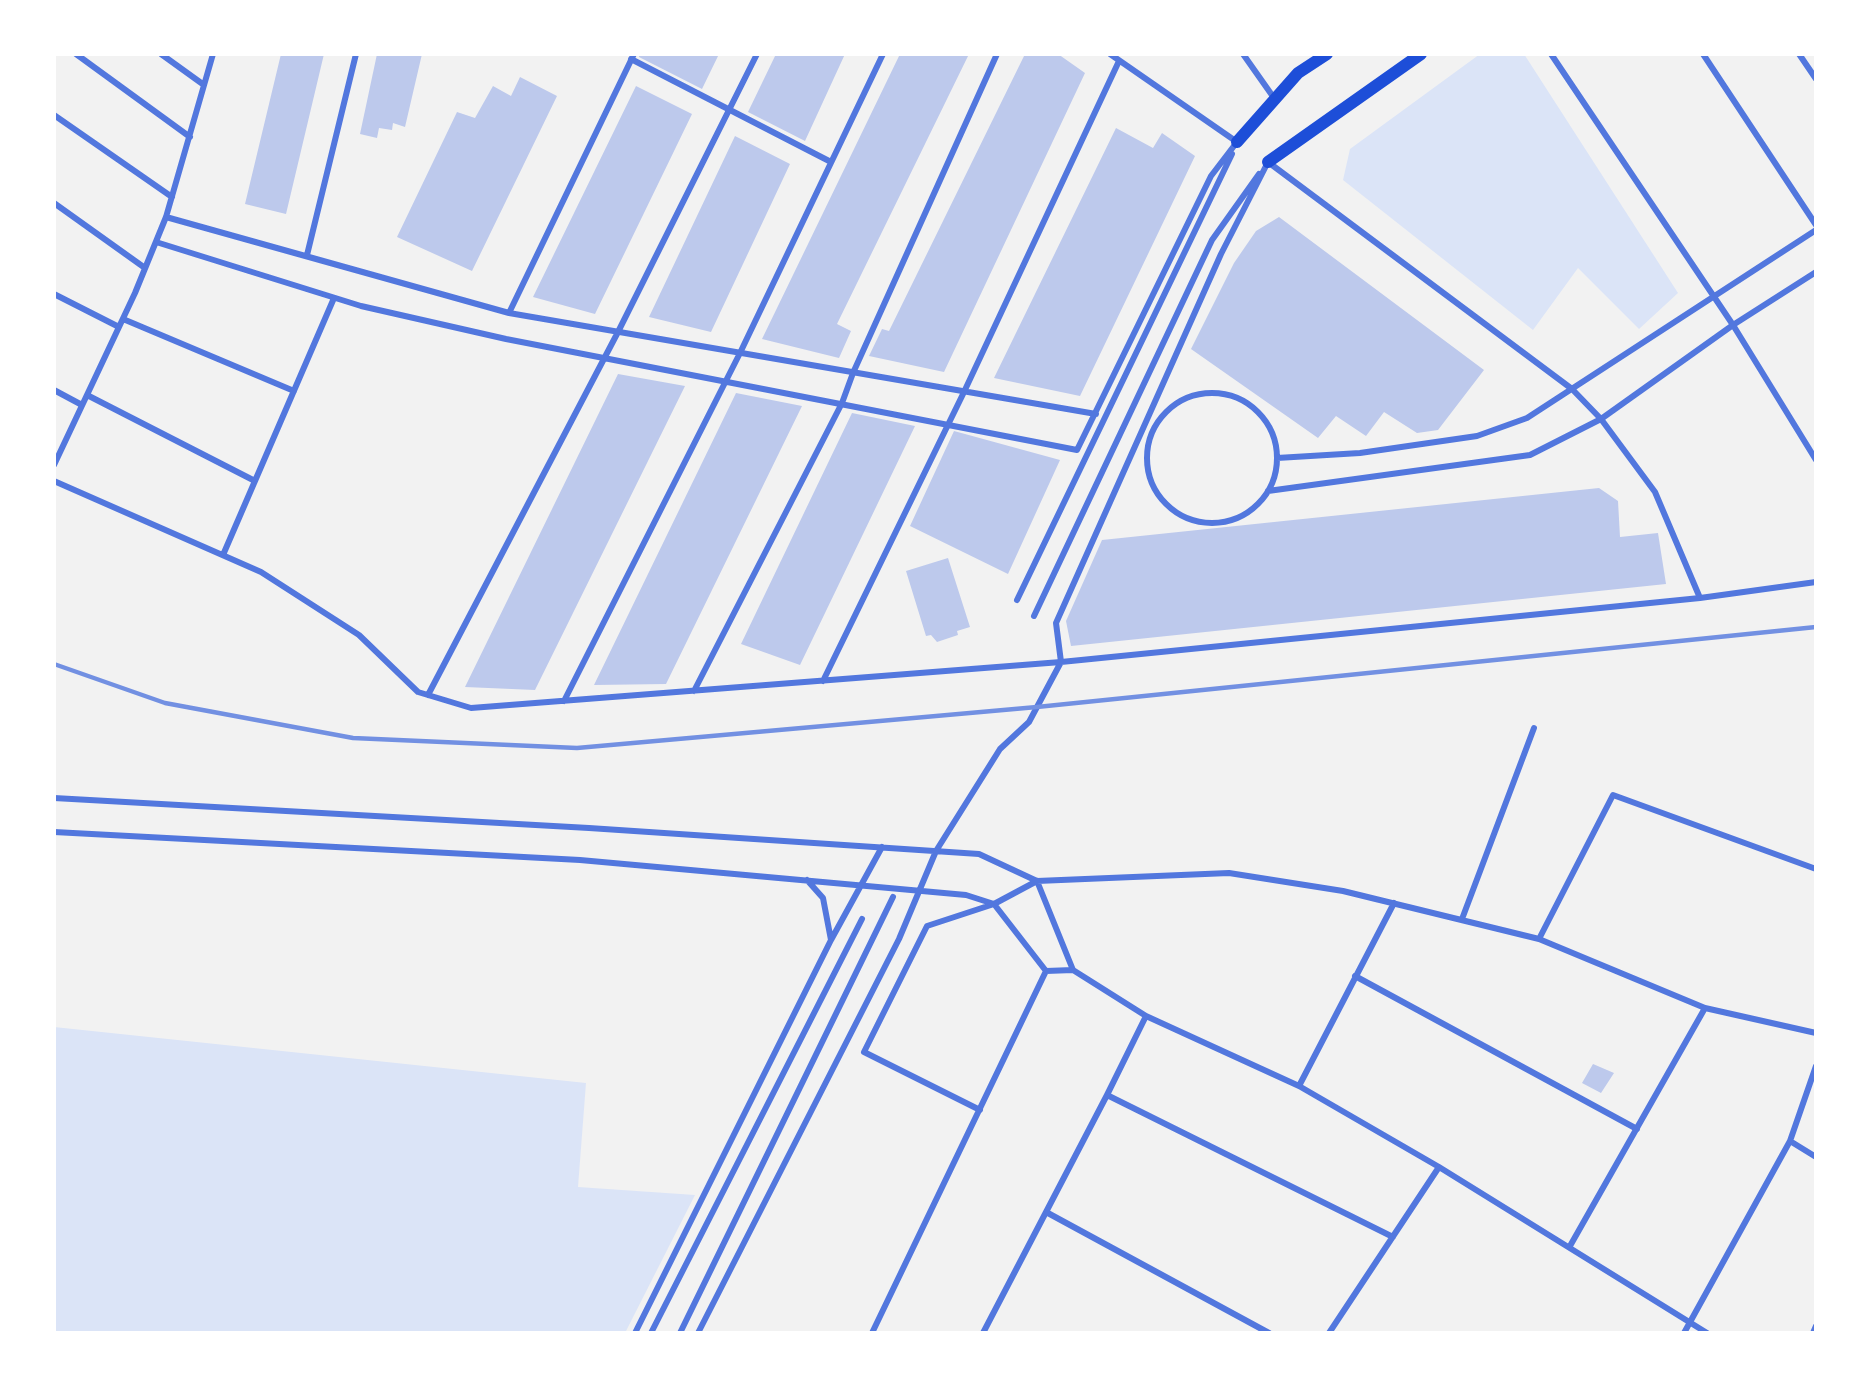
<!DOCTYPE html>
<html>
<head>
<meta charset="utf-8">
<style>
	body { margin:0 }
	#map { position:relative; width:1870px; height:1387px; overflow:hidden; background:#f2f2f2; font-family:"Open Sans",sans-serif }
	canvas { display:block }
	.frame { position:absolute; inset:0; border:56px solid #fff; pointer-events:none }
</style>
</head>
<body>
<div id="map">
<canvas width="1870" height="1387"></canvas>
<div class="frame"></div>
</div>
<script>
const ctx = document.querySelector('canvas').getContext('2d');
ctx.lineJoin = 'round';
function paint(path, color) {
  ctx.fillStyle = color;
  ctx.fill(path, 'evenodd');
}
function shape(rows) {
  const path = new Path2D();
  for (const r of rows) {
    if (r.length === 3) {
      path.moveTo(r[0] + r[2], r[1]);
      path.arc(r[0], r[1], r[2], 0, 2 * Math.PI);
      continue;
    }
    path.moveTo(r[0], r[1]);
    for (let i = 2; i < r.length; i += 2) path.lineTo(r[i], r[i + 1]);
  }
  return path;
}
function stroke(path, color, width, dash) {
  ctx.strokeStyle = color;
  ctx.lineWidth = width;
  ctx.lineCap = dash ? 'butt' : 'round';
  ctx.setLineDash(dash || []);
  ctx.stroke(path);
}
const green = shape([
	[1480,54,1524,54,1678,293,1639,329,1578,268,1533,330,1343,180,1350,149],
	[54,1027,586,1083,578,1187,695,1195,625,1333,54,1333]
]);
const building = shape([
	[281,54,324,54,286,214,245,204],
	[377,54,422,54,405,127,393,123,392,130,379,128,377,138,360,134],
	[639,54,719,54,702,89,639,57],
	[776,54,845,54,805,141,748,112],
	[900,54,969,54,837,324,851,331,839,358,762,339],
	[1025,54,1058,54,1085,73,944,372,869,356,882,329,889,331],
	[520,77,557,96,472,271,397,237,457,112,475,118,493,86,511,96],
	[636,86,692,114,595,314,533,297],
	[1116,128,1153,148,1162,133,1195,156,1080,396,994,378],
	[735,136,790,164,711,332,649,317],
	[1279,217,1484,370,1438,430,1417,433,1384,412,1366,436,1336,416,1318,438,1191,349,1234,263,1256,231],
	[618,374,685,386,535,690,465,687],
	[736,393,802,406,666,684,594,685],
	[852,413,915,426,800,665,741,644],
	[954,431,1060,460,1008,574,910,526],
	[1599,488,1618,501,1620,537,1658,533,1666,584,1071,646,1066,621,1102,540],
	[948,558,970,627,957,631,958,635,937,642,931,635,926,636,906,571],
	[1593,1064,1614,1073,1601,1093,1582,1083]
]);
const minor = shape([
	[76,54,190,137],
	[161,54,204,85],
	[1110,54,1237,142],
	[1243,54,1274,98],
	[1551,54,1733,325,1816,460],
	[1703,54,1816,225],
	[1799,54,1816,79],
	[631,59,831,162],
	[54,115,172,197],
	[1268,162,1572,389,1601,419,1655,492,1700,598],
	[54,203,145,268],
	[166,217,509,313,1096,414],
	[156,242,361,306,506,339,1077,450,1211,176,1237,142],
	[307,255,356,54],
	[54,294,119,327],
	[509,313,634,54],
	[123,319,294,391],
	[54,390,82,405],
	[1212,458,65],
	[87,395,255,481],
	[1277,458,1360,453,1477,436,1527,418,1816,230],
	[54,465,135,293,166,217,213,54],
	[54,481,261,572,359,635,418,692,471,708,1061,662,1700,598,1816,582],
	[1268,491,1530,455,1601,419,1733,325,1816,272],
	[223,555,334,298],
	[1017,600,1232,154],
	[1034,616,1212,240,1259,174],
	[823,681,964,392,1119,61],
	[694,691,842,403,853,373,997,54],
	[428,695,618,332,757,54],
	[564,701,740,353,883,54],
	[54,798,589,828,979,854,1037,881,1229,873,1343,891,1539,939,1705,1008,1816,1033],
	[54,832,580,860,966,895,994,904,1046,971],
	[1462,919,1534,728],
	[1539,939,1613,795,1816,869],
	[831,940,882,847],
	[1046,971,1073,970,1146,1016,1299,1086,1439,1167,1707,1333],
	[1355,976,1637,1129],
	[1299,1086,1394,903],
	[1107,1095,1393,1237],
	[980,1110,864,1052,927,926,994,904,1037,881,1073,970],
	[1790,1141,1816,1157],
	[1046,1212,1269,1333],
	[1570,1246,1705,1008],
	[635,1333,831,940,823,898,807,880],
	[651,1333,862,919],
	[680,1333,893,897],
	[698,1333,899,939,936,851,1000,749,1029,722,1061,662,1056,623,1221,254,1268,162],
	[872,1333,1046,971],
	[983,1333,1107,1095,1146,1016],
	[1329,1333,1439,1167],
	[1684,1333,1790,1141,1816,1066],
	[1813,1333,1816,1326]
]);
const secondary = shape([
	[1237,142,1298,73,1327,54],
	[1268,162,1421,54]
]);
const rail = shape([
	[54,664,165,703,353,738,577,748,1037,707,1816,627]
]);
paint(green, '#dbe4f7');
paint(building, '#bdc9ec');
stroke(minor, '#5277de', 6);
stroke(secondary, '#1d4ed8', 12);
stroke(rail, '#7290e2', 4.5);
</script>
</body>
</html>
